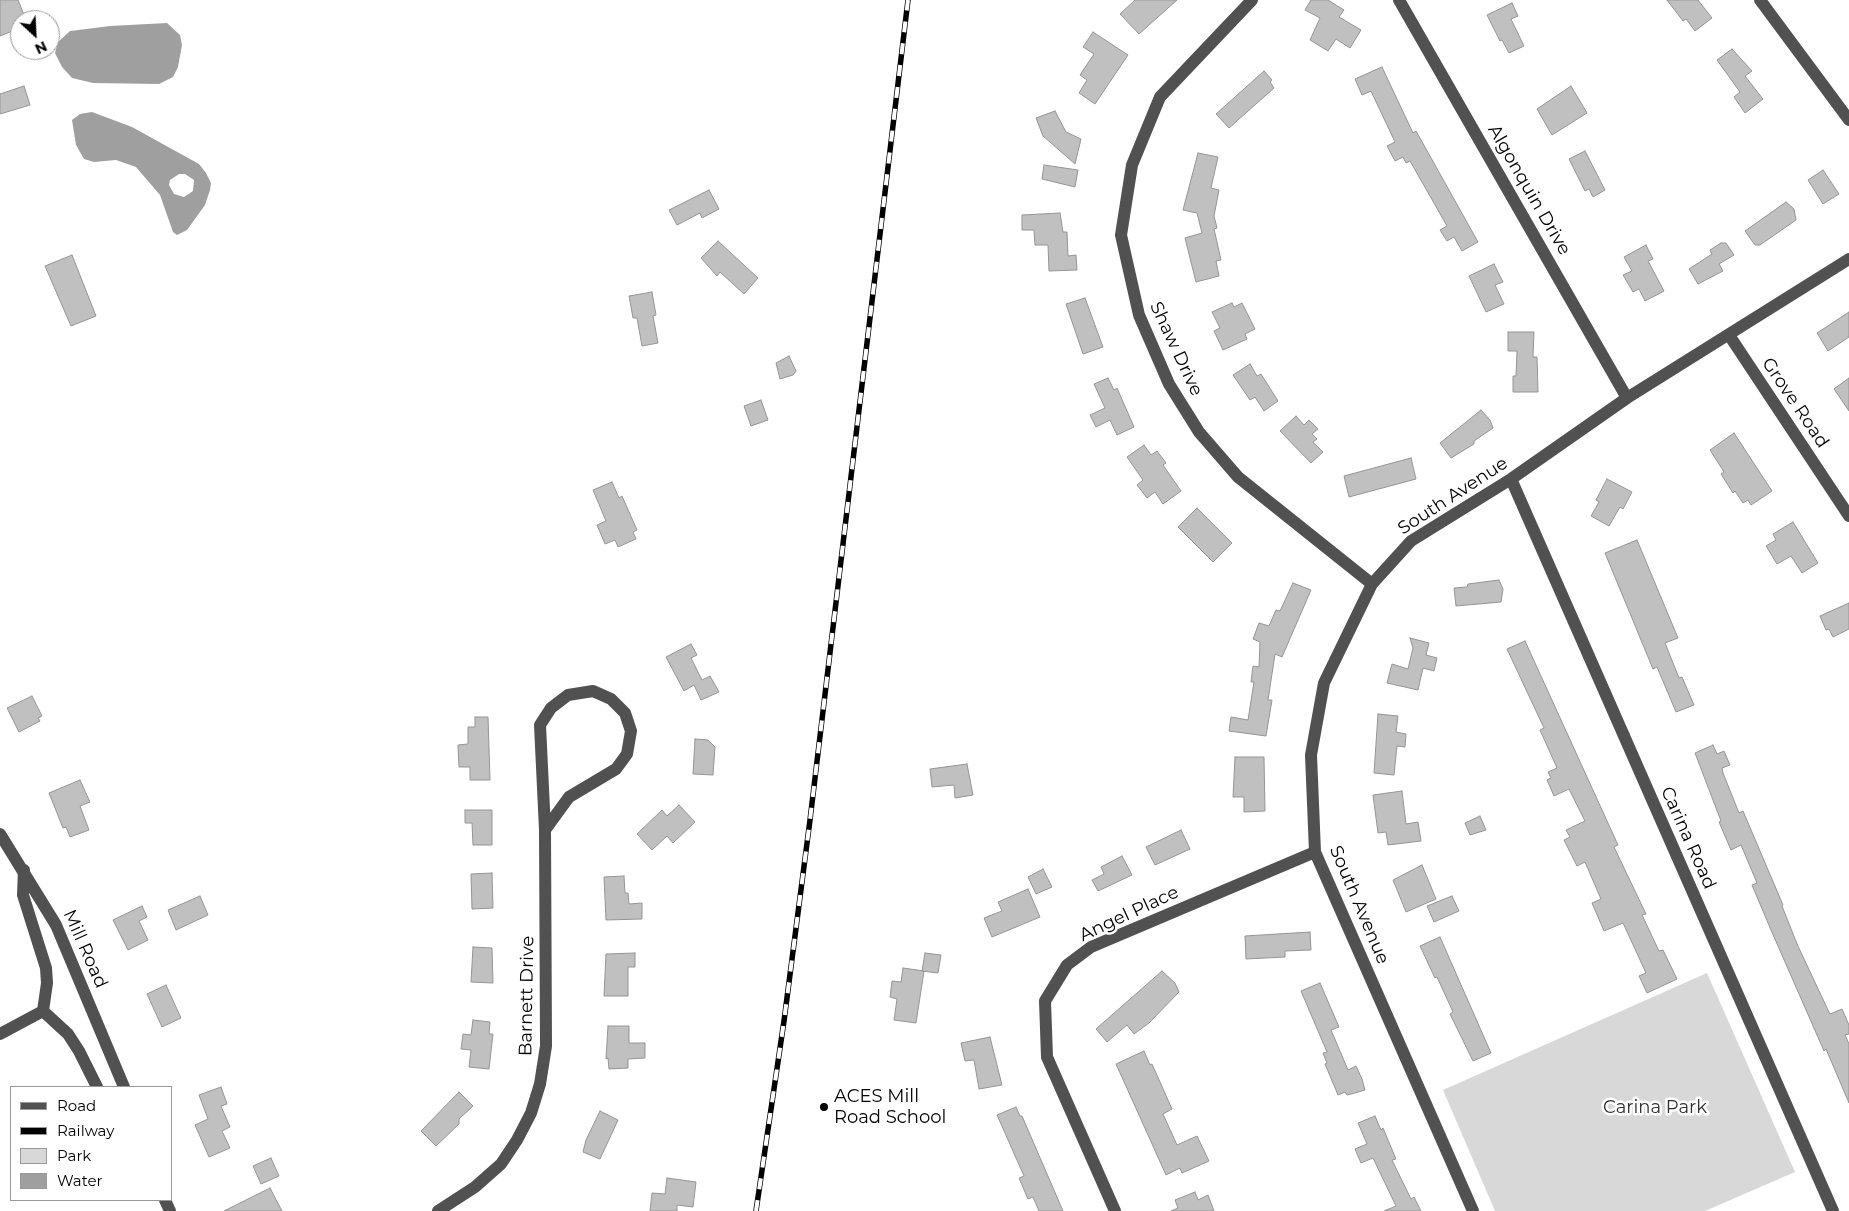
<!DOCTYPE html>
<html>
<head>
<meta charset="utf-8">
<style>
	body { margin:0 }
	#map { position:relative; width:1849px; height:1211px; overflow:hidden; background:#fff; font-family:Montserrat,sans-serif }
	canvas { display:block }
	.legend { position:absolute; left:10px; top:1086px; width:162px; height:115px; box-sizing:border-box; background:#fff; border:1px solid #999; margin:0; padding:6px 9px; list-style:none; font-size:15px; color:#000 }
	.legend li { display:flex; align-items:center; gap:10px; height:25px }
	.legend b { width:25px; border:1px solid #999 }
	.north { position:absolute; left:10px; top:10px; width:50px; height:50px; box-sizing:border-box; background:#fff; border:1px solid #999; border-radius:50%; rotate:155deg; font-size:14px; font-weight:700; line-height:20px; text-align:center; color:#000 }
	.north::after { content:''; display:block; margin:auto; width:18px; height:22px; background:#000; clip-path:polygon(50% 0,100% 100%,50% 72%,0 100%) }
</style>
</head>
<body>
<div id="map">
<canvas width="1849" height="1211"></canvas>
<ul class="legend">
<li><b style="height:6px;background:#515151"></b>Road</li>
<li><b style="height:6px;background:#000"></b>Railway</li>
<li><b style="height:14px;background:#d8d8d8"></b>Park</li>
<li><b style="height:14px;background:#9f9f9f"></b>Water</li>
</ul>
<div class="north">N</div>
</div>
<script>
const ctx = document.querySelector('canvas').getContext('2d');
ctx.lineJoin = 'round';
function paint(path, color) {
  ctx.fillStyle = color;
  ctx.fill(path, 'evenodd');
}
function shape(rows) {
  const path = new Path2D();
  for (const r of rows) {
    path.moveTo(r[0], r[1]);
    for (let i = 2; i < r.length; i += 2) path.lineTo(r[i], r[i + 1]);
  }
  return path;
}
function stroke(path, color, width, dash) {
  ctx.strokeStyle = color;
  ctx.lineWidth = width;
  ctx.lineCap = dash ? 'butt' : 'round';
  ctx.setLineDash(dash || []);
  ctx.stroke(path);
}
function drawText(font, color, halo, rows, align = 'center') {
  ctx.font = font + ' Montserrat,sans-serif';
  ctx.lineWidth = 5;
  ctx.setLineDash([]);
  ctx.textBaseline = 'middle';
  ctx.strokeStyle = halo;
  ctx.fillStyle = color;
  for (const [text, x, y, turn = 0] of rows) {
    ctx.save();
    ctx.translate(x, y);
    ctx.rotate((+turn || 0) * Math.PI / 180);
    ctx.textAlign = isNaN(turn) ? turn : align;
    if (halo) ctx.strokeText(text, 0, 0);
    ctx.fillText(text, 0, 0);
    ctx.restore();
  }
}
const green = shape([
	[1707,973,1795,1172,1705,1211,1495,1211,1443,1090]
]);
const water = shape([
	[167,23,180,35,182,45,178,67,173,77,159,84,93,83,72,78,62,67,55,53,58,42,70,31,110,26],
	[92,112,132,127,199,164,206,173,211,183,210,190,205,205,187,230,177,235,173,232,160,195,136,167,116,160,94,162,84,159,76,145,72,120,80,114],
	[179,174,185,174,194,180,193,191,184,197,174,194,169,185,170,180]
]);
const building = shape([
	[0,0,18,0,26,20,20,20,20,28,0,36,0,0],
	[1135,0,1177,0,1139,34,1120,14,1135,0],
	[1311,0,1328,0,1344,10,1339,17,1361,30,1350,48,1336,39,1328,51,1310,40,1320,18,1305,10,1311,0],
	[1667,0,1698,0,1712,18,1695,31,1686,19,1683,21,1667,0],
	[1512,3,1518,16,1511,19,1524,46,1509,53,1502,40,1500,41,1487,15,1512,3],
	[1093,32,1128,55,1095,104,1079,93,1087,80,1080,75,1094,54,1083,47,1093,32],
	[1732,49,1752,71,1745,76,1763,99,1745,113,1734,97,1740,92,1717,60,1732,49],
	[1382,67,1413,133,1416,131,1478,242,1462,251,1454,237,1447,241,1440,230,1447,226,1410,161,1406,163,1403,157,1395,161,1387,146,1395,142,1371,91,1362,95,1355,79,1382,67],
	[1264,71,1272,80,1270,82,1274,88,1229,128,1216,114,1264,71],
	[24,86,30,105,0,114,0,94,24,86],
	[1571,86,1587,113,1552,135,1537,109,1571,86],
	[1055,111,1066,132,1081,139,1075,164,1043,136,1036,118,1055,111],
	[1585,151,1605,190,1593,197,1589,189,1585,191,1569,159,1585,151],
	[1198,153,1218,157,1211,188,1219,190,1214,216,1217,228,1214,229,1221,260,1216,261,1219,276,1196,282,1185,238,1202,233,1197,213,1183,210,1198,153],
	[1044,165,1078,170,1075,187,1042,179,1044,165],
	[1823,170,1839,194,1823,204,1808,180,1823,170],
	[709,190,719,209,702,218,700,213,677,225,669,210,709,190],
	[1786,202,1794,209,1796,220,1760,245,1755,245,1745,231,1786,202],
	[1060,213,1063,232,1067,232,1068,256,1076,255,1077,270,1049,271,1048,245,1035,245,1034,230,1022,230,1022,215,1060,213],
	[718,241,758,278,744,294,720,272,717,276,701,258,718,241],
	[1721,243,1726,243,1734,255,1719,264,1723,271,1698,284,1689,269,1712,254,1710,250,1721,243],
	[1646,245,1653,259,1648,261,1664,291,1645,301,1639,289,1633,292,1623,275,1632,271,1624,257,1646,245],
	[72,255,96,316,71,326,45,266,72,255],
	[1494,264,1503,282,1495,285,1504,304,1486,312,1469,276,1494,264],
	[652,292,656,315,653,316,658,343,642,346,637,318,633,318,629,296,652,292],
	[1085,298,1103,347,1083,354,1066,304,1085,298],
	[1232,303,1234,307,1242,303,1255,329,1245,334,1247,339,1223,350,1214,331,1220,328,1212,312,1232,303],
	[1849,312,1849,337,1828,351,1817,333,1849,312],
	[1508,332,1534,332,1533,357,1537,357,1538,392,1513,392,1513,376,1516,376,1517,351,1508,351,1508,332],
	[789,356,796,371,793,375,780,379,776,363,789,356],
	[1250,364,1257,376,1261,374,1278,401,1264,411,1255,397,1250,400,1233,375,1250,364],
	[1108,378,1114,390,1117,388,1134,427,1117,435,1110,420,1096,427,1090,415,1105,408,1094,384,1108,378],
	[1849,378,1849,411,1834,389,1849,378],
	[761,400,768,420,751,426,744,406,761,400],
	[1481,410,1490,420,1493,428,1474,441,1474,444,1451,458,1440,443,1481,410],
	[1296,416,1304,425,1309,420,1318,429,1312,434,1317,439,1313,442,1323,452,1311,463,1280,431,1296,416],
	[1734,433,1772,491,1751,505,1748,500,1743,503,1735,491,1733,493,1721,474,1724,472,1710,450,1734,433],
	[1144,445,1151,455,1157,451,1166,463,1163,465,1181,491,1163,504,1155,492,1147,498,1137,485,1143,480,1127,457,1144,445],
	[1411,458,1416,479,1349,497,1344,476,1411,458],
	[1607,479,1632,492,1623,509,1620,507,1609,526,1591,516,1599,502,1596,500,1607,479],
	[612,482,619,498,622,496,637,530,633,532,636,539,618,547,615,540,605,544,597,525,606,521,593,490,612,482],
	[1197,508,1232,543,1213,562,1178,527,1197,508],
	[1793,522,1818,563,1802,573,1791,556,1777,564,1766,546,1776,540,1773,534,1793,522],
	[1637,540,1678,638,1665,643,1679,678,1682,677,1694,705,1676,712,1657,667,1653,669,1605,553,1637,540],
	[1499,580,1503,589,1501,602,1456,606,1454,588,1467,587,1468,584,1499,580],
	[1293,583,1311,590,1282,657,1275,654,1268,700,1272,700,1266,736,1229,731,1231,717,1248,720,1254,682,1251,682,1253,666,1259,667,1260,642,1253,639,1259,623,1269,626,1276,610,1280,611,1293,583],
	[1849,603,1849,629,1833,637,1829,629,1826,630,1820,616,1849,603],
	[1410,638,1429,643,1426,655,1437,658,1434,671,1423,668,1418,690,1387,683,1392,664,1408,669,1413,648,1410,638],
	[1525,641,1618,845,1614,847,1646,914,1642,915,1659,951,1663,950,1677,979,1647,993,1639,976,1646,973,1623,923,1604,931,1592,903,1601,899,1585,862,1577,866,1564,840,1570,837,1566,830,1585,821,1569,789,1554,796,1547,780,1551,778,1548,772,1557,768,1540,730,1544,728,1507,649,1525,641],
	[691,644,697,655,691,658,702,680,710,676,719,692,701,700,694,685,684,691,666,657,691,644],
	[32,696,42,716,38,718,40,721,19,732,7,708,32,696],
	[1378,714,1398,716,1396,732,1406,734,1405,747,1397,746,1394,775,1374,773,1378,714],
	[475,717,488,717,490,780,470,780,470,767,459,767,458,745,468,744,468,727,475,727,475,717],
	[695,739,708,740,715,747,713,775,693,774,695,739],
	[1713,745,1717,754,1724,751,1730,765,1722,768,1723,773,1739,813,1743,811,1783,905,1782,906,1797,944,1828,1010,1830,1014,1842,1009,1849,1025,1849,1034,1845,1035,1849,1044,1849,1103,1826,1049,1824,1051,1771,930,1752,885,1757,883,1741,845,1731,850,1719,822,1721,821,1695,753,1713,745],
	[1235,757,1264,757,1265,811,1244,812,1244,797,1233,797,1235,757],
	[967,764,973,795,955,798,954,785,932,787,930,769,967,764],
	[80,780,90,802,80,806,89,830,70,837,66,827,63,828,49,793,80,780],
	[1402,791,1406,824,1418,822,1421,841,1388,845,1386,832,1378,833,1373,795,1402,791],
	[679,805,695,822,673,843,667,836,652,850,637,834,662,810,667,816,679,805],
	[465,810,492,810,492,845,473,845,472,823,465,823,465,810],
	[1480,816,1486,830,1470,835,1465,823,1480,816],
	[1181,830,1190,849,1155,865,1146,847,1181,830],
	[1122,856,1132,875,1098,891,1092,880,1104,874,1101,867,1122,856],
	[1422,865,1436,899,1406,912,1393,880,1422,865],
	[1043,869,1052,887,1036,894,1028,877,1043,869],
	[492,873,493,908,472,909,471,874,492,873],
	[624,876,625,893,628,893,629,904,642,903,642,919,606,920,604,877,624,876],
	[1028,889,1040,917,992,937,984,918,1002,911,998,902,1028,889],
	[200,896,208,915,176,930,168,910,200,896],
	[1452,896,1459,911,1434,922,1427,906,1452,896],
	[142,906,147,917,139,921,148,940,128,950,113,920,142,906],
	[1310,932,1311,950,1285,951,1285,957,1246,959,1245,936,1310,932],
	[1440,937,1491,1053,1473,1061,1450,1014,1453,1012,1437,977,1435,978,1420,946,1440,937],
	[473,947,492,948,493,983,471,982,473,947],
	[635,953,635,967,628,967,628,996,604,996,606,954,635,953],
	[925,953,941,955,938,973,922,971,925,953],
	[903,968,924,971,916,1023,894,1020,897,999,890,997,892,981,901,982,903,968],
	[1162,971,1175,983,1179,992,1149,1023,1134,1034,1127,1025,1107,1042,1096,1029,1162,971],
	[1320,983,1339,1027,1331,1030,1348,1070,1356,1066,1362,1079,1365,1090,1355,1093,1347,1095,1345,1092,1338,1095,1325,1064,1327,1063,1323,1053,1327,1052,1301,991,1320,983],
	[166,985,181,1018,162,1027,147,994,166,985],
	[473,1020,490,1022,489,1034,493,1034,489,1069,469,1067,471,1050,461,1049,463,1034,471,1035,473,1020],
	[608,1026,629,1026,629,1043,645,1043,645,1058,628,1059,628,1068,609,1069,608,1058,606,1059,608,1026],
	[990,1037,1002,1085,979,1089,974,1060,965,1061,961,1043,990,1037],
	[1144,1051,1150,1065,1152,1064,1172,1109,1163,1114,1177,1145,1197,1136,1209,1161,1182,1173,1180,1168,1166,1175,1116,1064,1144,1051],
	[221,1087,227,1104,221,1106,230,1127,222,1131,230,1148,209,1157,195,1125,208,1119,199,1095,221,1087],
	[459,1092,473,1106,459,1119,459,1124,436,1146,421,1131,459,1092],
	[1016,1107,1020,1116,1022,1116,1063,1211,1039,1211,1033,1197,1028,1199,1019,1178,1024,1176,997,1115,1016,1107],
	[600,1111,618,1120,600,1159,583,1152,586,1140,600,1111],
	[1375,1116,1381,1130,1383,1128,1396,1159,1392,1160,1411,1199,1414,1197,1421,1211,1384,1211,1396,1206,1373,1158,1361,1163,1355,1149,1367,1144,1358,1123,1375,1116],
	[271,1158,279,1176,261,1184,253,1166,271,1158],
	[667,1178,696,1182,693,1207,677,1205,677,1211,650,1211,652,1193,665,1194,667,1178],
	[270,1188,282,1211,224,1211,270,1188],
	[1195,1192,1198,1200,1208,1195,1214,1211,1171,1211,1178,1208,1175,1200,1195,1192]
]);
const minor = shape([
	[1252,0,1160,97,1132,165,1121,235,1139,315,1169,384,1199,432,1238,477,1372,584],
	[1399,0,1627,398],
	[1760,0,1849,120],
	[1729,335,1849,516],
	[1511,479,1833,1211],
	[0,834,56,925,124,1087],
	[24,870,23,895,46,968,47,983,43,1011],
	[0,1034,43,1011,68,1034,79,1051,97,1087],
	[165,1200,170,1211],
	[438,1211,475,1187,501,1164,517,1140,531,1113,540,1084,546,1046,545,830,540,725,551,708,568,695,593,691,611,699,625,713,631,731,627,754,616,769,569,797,545,830],
	[1115,1211,1047,1057,1045,1001,1067,965,1091,947,1315,852],
	[1473,1211,1315,852,1311,755,1324,683,1372,584,1411,541,1511,479,1627,398,1849,259]
]);
const rail = shape([
	[756,1211,784,1021,810,820,908,0]
]);
const markers = [
	[824,1107,5,"#000"]
];
const streetNames = [
	["Algonquin Drive",1529,190,60],
	["Shaw Drive",1176,349,65],
	["Grove Road",1795,403,56],
	["South Avenue",1453,496,-33],
	["Carina Road",1688,838,66],
	["South Avenue",1359,905,67],
	["Angel Place",1129,914,-25],
	["Mill Road",85,949,66],
	["Barnett Drive",527,996,-89]
];
const poiNames = [
	["ACES Mill",834,1097],
	["Road School",834,1118]
];
const parkNames = [
	["Carina Park",1655,1108]
];
paint(green, '#d8d8d8');
paint(water, '#9f9f9f');
paint(building, '#c0c0c0');
stroke(building, '#959595', 1);
stroke(minor, '#515151', 12);
stroke(rail, '#000', 5.5);
stroke(rail, '#fff', 4, [11]);
for (const [x, y, r, color] of markers) {
  const dot = new Path2D();
  dot.arc(x, y, r, 0, 2 * Math.PI);
  ctx.fillStyle = color;
  ctx.fill(dot);
  stroke(dot, '#fff', 2);
}
drawText('18px', '#000', '#fff', streetNames);
drawText('18px', '#000', '#fff', poiNames, 'left');
drawText('18px', '#2f2f2f', '#fff', parkNames);
</script>
</body>
</html>
